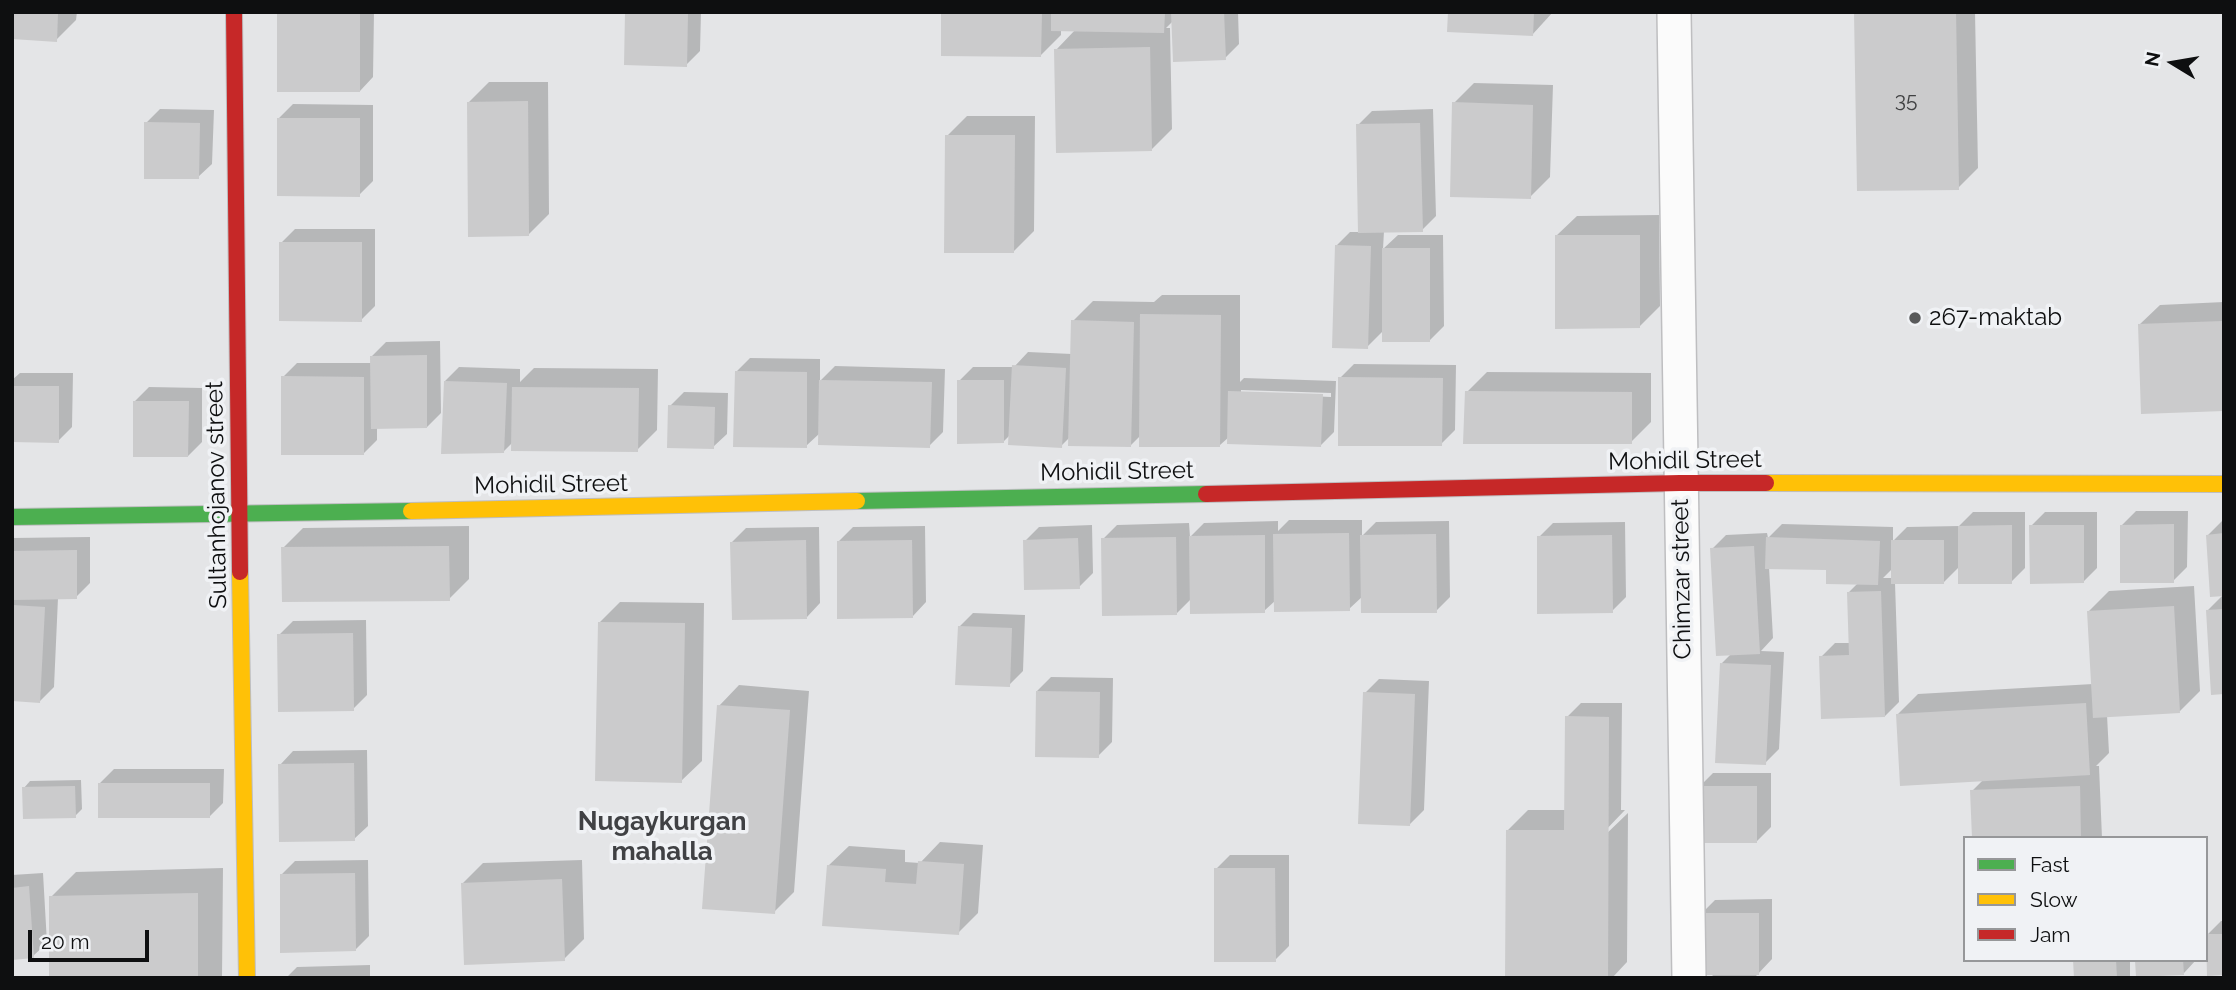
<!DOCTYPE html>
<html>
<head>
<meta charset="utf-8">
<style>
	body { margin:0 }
	#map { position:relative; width:2236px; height:990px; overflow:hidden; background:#e4e5e7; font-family:Raleway,sans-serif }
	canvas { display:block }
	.frame { position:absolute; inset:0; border:14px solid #0e0f10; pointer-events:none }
	.legend { position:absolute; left:1963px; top:836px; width:245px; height:126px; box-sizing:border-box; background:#f0f2f5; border:2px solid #969799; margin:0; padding:9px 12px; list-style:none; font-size:21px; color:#0e0f10 }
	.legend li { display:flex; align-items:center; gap:14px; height:35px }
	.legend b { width:35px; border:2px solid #969799 }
	.north { position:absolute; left:2138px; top:28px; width:70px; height:70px; -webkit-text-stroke:5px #f0f2f5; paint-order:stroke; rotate:281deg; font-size:19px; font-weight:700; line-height:28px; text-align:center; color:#0e0f10 }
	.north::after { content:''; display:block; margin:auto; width:24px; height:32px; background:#0e0f10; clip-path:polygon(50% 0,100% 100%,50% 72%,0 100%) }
	.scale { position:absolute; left:28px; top:930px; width:121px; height:32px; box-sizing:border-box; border:4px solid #0e0f10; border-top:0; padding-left:9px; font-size:21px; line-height:24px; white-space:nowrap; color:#0e0f10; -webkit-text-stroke:5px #f0f2f5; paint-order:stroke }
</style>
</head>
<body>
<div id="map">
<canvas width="2236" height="990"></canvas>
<div class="frame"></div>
<ul class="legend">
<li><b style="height:9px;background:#4caf50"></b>Fast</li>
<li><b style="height:9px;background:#ffc107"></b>Slow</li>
<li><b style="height:9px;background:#c62828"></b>Jam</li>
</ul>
<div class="north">N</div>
<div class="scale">20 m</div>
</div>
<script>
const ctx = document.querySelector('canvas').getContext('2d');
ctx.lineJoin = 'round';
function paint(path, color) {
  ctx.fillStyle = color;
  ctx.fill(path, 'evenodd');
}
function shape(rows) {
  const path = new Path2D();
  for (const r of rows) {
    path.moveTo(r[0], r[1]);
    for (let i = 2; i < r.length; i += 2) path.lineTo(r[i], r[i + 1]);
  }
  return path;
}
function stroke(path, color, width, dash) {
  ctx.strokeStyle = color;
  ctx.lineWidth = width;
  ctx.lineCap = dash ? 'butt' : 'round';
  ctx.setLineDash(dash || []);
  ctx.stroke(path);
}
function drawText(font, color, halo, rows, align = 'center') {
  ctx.font = font + ' Raleway,sans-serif';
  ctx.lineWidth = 7;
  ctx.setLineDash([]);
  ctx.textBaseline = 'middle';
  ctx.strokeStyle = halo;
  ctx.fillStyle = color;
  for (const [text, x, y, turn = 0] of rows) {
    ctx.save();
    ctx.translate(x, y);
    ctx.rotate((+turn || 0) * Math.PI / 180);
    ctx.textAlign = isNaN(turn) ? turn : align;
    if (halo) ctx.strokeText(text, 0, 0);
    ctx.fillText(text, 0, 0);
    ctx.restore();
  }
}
const shadow = shape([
	[12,12,77,12,76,20,56,40],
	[281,12,374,12,373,77,360,91,279,14],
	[627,12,701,12,700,51,686,65],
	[943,12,1238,12,1239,44,1225,58,1173,21,1166,28,1170,28,1172,129,1152,149,1056,50,1076,29,1061,29,1061,35,1041,55],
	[1450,12,1553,12,1532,35],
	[1855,12,1975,12,1978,168,1958,188],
	[489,82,548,82,549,214,529,234,469,102],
	[1474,83,1553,85,1550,177,1530,197,1454,103],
	[293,104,373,105,373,181,359,195,279,118],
	[160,109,214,110,212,164,198,177,146,123],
	[1433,109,1436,216,1422,230,1384,231,1383,249,1398,235,1443,235,1444,326,1430,340,1384,330,1367,347,1336,246,1350,232,1360,232,1358,125,1372,111],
	[967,116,1035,116,1034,231,1014,251,947,136],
	[1659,215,1660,306,1640,326,1556,236,1577,216],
	[295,229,375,229,375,306,361,320,281,243],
	[1162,295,1240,295,1240,382,1244,378,1336,381,1334,432,1320,446,1229,437,1220,445,1141,435,1130,446,1070,437,1061,446,1010,435,1003,442,959,381,973,367,1014,367,1028,352,1072,354,1073,321,1093,301,1154,302],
	[1241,390,1331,393,1331,397,1241,393],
	[2224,302,2224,409,2139,325,2160,305],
	[440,341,441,413,427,427,377,427,377,440,363,454,283,377,297,363,372,363,372,356,386,342],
	[750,358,820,359,820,381,835,366,945,369,943,432,929,446,820,433,806,446,736,372],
	[1354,364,1456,365,1455,430,1441,444,1340,378],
	[459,367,520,369,520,382,534,368,658,369,657,430,637,450,513,442,504,451,445,381],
	[1487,372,1651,373,1651,422,1631,442,1467,392],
	[20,373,73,373,72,427,58,441,12,440,12,380],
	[149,387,202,388,202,442,188,456,135,401],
	[684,392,728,393,727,434,713,447,670,406],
	[2136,511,2188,511,2187,567,2173,581,2122,525],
	[1973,512,2025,512,2025,568,2011,582,1960,566,1944,582,1895,583,1899,702,1885,716,1821,657,1835,643,1850,643,1848,593,1858,583,1828,568,1769,567,1773,638,1761,651,1784,652,1779,749,1765,763,1722,663,1731,654,1712,549,1726,535,1767,533,1768,538,1782,524,1893,527,1893,541,1907,527,1959,526],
	[1893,568,1893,578,1883,578],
	[2045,512,2097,512,2097,568,2083,582,2031,526],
	[1289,520,1362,520,1362,536,1376,522,1449,521,1450,597,1436,611,1363,596,1349,609,1276,600,1264,611,1192,598,1177,613,1103,539,1117,525,1189,523,1190,537,1204,523,1278,521,1278,531],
	[2222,521,2224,521,2224,692,2208,610,2224,594,2208,535],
	[1625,522,1626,597,1612,611,1539,537,1553,523],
	[1092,525,1093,573,1079,587,1025,541,1039,527],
	[469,526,469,579,449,599,283,548,303,528],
	[925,526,926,602,913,616,839,541,853,527],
	[819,527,820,603,807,617,732,542,746,528],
	[90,537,90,583,76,597,58,598,54,687,40,701,12,700,12,601,16,598,12,598,12,538],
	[2194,586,2200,691,2180,711,2107,715,2109,753,2096,766,2099,766,2102,838,1974,838,1972,791,1983,780,1898,714,1918,694,2093,684,2089,611,2109,591],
	[620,602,704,603,702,761,681,781,600,622],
	[973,613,1025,615,1023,671,1009,685,959,627],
	[366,620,367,695,353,709,279,635,293,621],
	[1051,677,1113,678,1112,742,1098,756,1037,691],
	[1379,679,1429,681,1424,810,1410,824,1365,693],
	[739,685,809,691,794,892,774,912,719,706],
	[1581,703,1622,703,1621,810,1625,810,1601,835,1603,837,1628,813,1627,962,1612,978,1507,978,1508,830,1528,810,1566,810,1567,717],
	[367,750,368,826,354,839,280,765,293,751],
	[114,769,224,769,223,803,209,817,100,783],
	[1713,773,1771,773,1771,827,1757,841,1699,787],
	[81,780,82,809,75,816,24,788,30,781],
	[940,842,983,845,978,913,958,933,828,866,849,846,905,850,905,862,920,863],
	[1230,855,1289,855,1289,946,1275,960,1216,869],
	[368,860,369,936,355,950,281,875,295,861],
	[582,860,584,939,564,959,463,883,483,863],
	[223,868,222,978,51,978,51,897,76,872],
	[43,873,47,943,33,956,12,958,12,875],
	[1772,899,1772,959,1756,976,1783,976,1783,978,1710,978,1715,973,1701,914,1715,900],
	[2221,921,2224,921,2224,974,2207,935],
	[2075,960,2130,960,2130,978,2075,978],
	[2137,960,2196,960,2184,973],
	[370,965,370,978,286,978,297,967]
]);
const building = shape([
	[12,12,58,12,57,42,12,39],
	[625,12,688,12,687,67,624,65],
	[941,12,1042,12,1041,57,941,56],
	[1051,12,1165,12,1164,33,1051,31],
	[1171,12,1224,12,1226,60,1173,62],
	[1448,12,1534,12,1533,36,1447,32],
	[1854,12,1956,12,1959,190,1857,191],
	[277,13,360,14,360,92,277,92],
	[1150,47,1152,151,1056,153,1054,49],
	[528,101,529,236,468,237,467,102],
	[1452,102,1533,105,1531,199,1450,197],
	[277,118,360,118,360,197,277,196],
	[144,122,200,123,199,179,144,179],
	[1420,123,1423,232,1358,233,1356,124],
	[945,135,1015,135,1014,253,944,253],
	[1555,235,1640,235,1640,328,1555,329],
	[279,242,362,242,362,322,279,321],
	[1335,245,1371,246,1368,349,1332,348],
	[1382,248,1430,248,1430,342,1382,342],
	[1140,314,1221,315,1220,447,1139,447],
	[1071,320,1134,322,1131,447,1068,446],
	[2224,321,2224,411,2141,414,2138,324],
	[427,355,427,428,371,429,370,356],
	[1012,365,1066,368,1062,448,1008,445],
	[735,371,807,372,807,448,733,447],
	[281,376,364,377,364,455,281,455],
	[1338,377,1443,378,1442,446,1338,446],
	[819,380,932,382,930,448,818,445],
	[957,380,1004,380,1004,443,957,444],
	[444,381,507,383,504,453,441,454],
	[12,386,59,386,59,443,12,442],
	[512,387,639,388,638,452,511,451],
	[1228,391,1323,394,1321,447,1227,444],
	[1465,391,1632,392,1632,444,1463,444],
	[133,401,189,401,188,457,133,457],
	[668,405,715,407,714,449,667,448],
	[2174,524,2174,583,2120,583,2120,525],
	[2012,525,2012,584,1958,584,1958,526],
	[2029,525,2084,525,2084,583,2030,584],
	[1349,533,1350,611,1274,612,1273,534],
	[2224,533,2224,596,2210,597,2206,535],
	[1436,534,1437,613,1361,613,1360,535],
	[1265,535,1265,613,1190,614,1189,536],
	[1612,535,1613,613,1537,614,1537,536],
	[1176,537,1177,615,1102,616,1101,538],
	[1766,537,1880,541,1878,585,1826,584,1826,570,1765,569],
	[1078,538,1080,589,1024,590,1023,540],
	[806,540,807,619,732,620,730,542],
	[912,540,913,618,837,619,837,541],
	[1891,540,1944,540,1944,584,1891,584],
	[449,546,450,601,282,602,281,547],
	[1754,546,1760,654,1716,656,1710,548],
	[77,550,77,599,12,600,12,551],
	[1881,591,1885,717,1821,719,1819,656,1849,655,1847,592],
	[12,605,45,607,40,703,12,701],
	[2174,606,2180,713,2093,718,2087,611],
	[2224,609,2224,694,2211,695,2206,610],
	[598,622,685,623,682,783,595,781],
	[958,626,1012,628,1010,687,955,685],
	[353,633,354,711,278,712,277,634],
	[1720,663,1771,665,1766,765,1715,763],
	[1036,691,1100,692,1099,758,1035,757],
	[1363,692,1415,694,1410,826,1358,824],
	[2086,703,2090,775,1900,786,1896,714],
	[717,705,790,710,775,914,702,909],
	[1565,716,1609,717,1608,978,1505,978,1506,830,1564,830],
	[354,763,355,841,279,842,278,764],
	[98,783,210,783,210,818,98,818],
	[75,786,76,818,23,819,22,787],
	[1697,786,1757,786,1757,843,1697,843],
	[2080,786,2081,838,1972,838,1970,790],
	[918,861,964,864,959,935,822,926,827,865,886,869,885,882,916,884],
	[1214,868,1275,868,1276,962,1214,962],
	[355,873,356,951,280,953,280,874],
	[562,879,565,961,464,965,461,883],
	[29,886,34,958,12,960,12,888],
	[198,893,198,978,49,978,49,896],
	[1699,913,1759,913,1759,975,1699,975],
	[2206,934,2224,934,2224,975,2207,976],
	[2073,960,2116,960,2117,978,2074,978],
	[2135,960,2183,960,2184,975,2136,977]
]);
const street = shape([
	[1674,12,1689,978]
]);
const fast = shape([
	[857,501,1206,494],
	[12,517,411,511]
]);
const slow = shape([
	[1766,483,2224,484],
	[411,511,857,501],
	[240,572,247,978]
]);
const jam = shape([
	[234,12,240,572],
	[1206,494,1680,483,1766,483]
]);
const markers = [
	[1915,318,7,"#595a5b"]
];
const numberNames = [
	["35",1906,101]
];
const poiNames = [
	["267-maktab",1929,318]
];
const streetNames = [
	["Mohidil Street",1685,461,-1],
	["Mohidil Street",1117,472,-1],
	["Mohidil Street",551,485,-1],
	["Sultanhojanov street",217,495,-91],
	["Chimzar street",1682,579,-91]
];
const neighbourhoodNames = [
	["Nugaykurgan",662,822],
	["mahalla",662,852]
];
paint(shadow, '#0003');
paint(building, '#cbcbcc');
stroke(street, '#bebec0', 36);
stroke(fast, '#bebec0', 18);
stroke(slow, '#bebec0', 18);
stroke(jam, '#bebec0', 18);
stroke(street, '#fbfbfb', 33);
stroke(fast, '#4caf50', 16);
stroke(slow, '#ffc107', 16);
stroke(jam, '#c62828', 16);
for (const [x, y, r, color] of markers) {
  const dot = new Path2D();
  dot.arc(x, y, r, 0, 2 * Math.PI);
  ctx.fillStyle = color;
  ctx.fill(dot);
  stroke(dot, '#f0f2f5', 2.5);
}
drawText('21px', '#404142', null, numberNames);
drawText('24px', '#0e0f10', '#f0f2f5', poiNames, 'left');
drawText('24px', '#0e0f10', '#f0f2f5', streetNames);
drawText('bold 26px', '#404144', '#f0f2f5', neighbourhoodNames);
</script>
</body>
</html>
